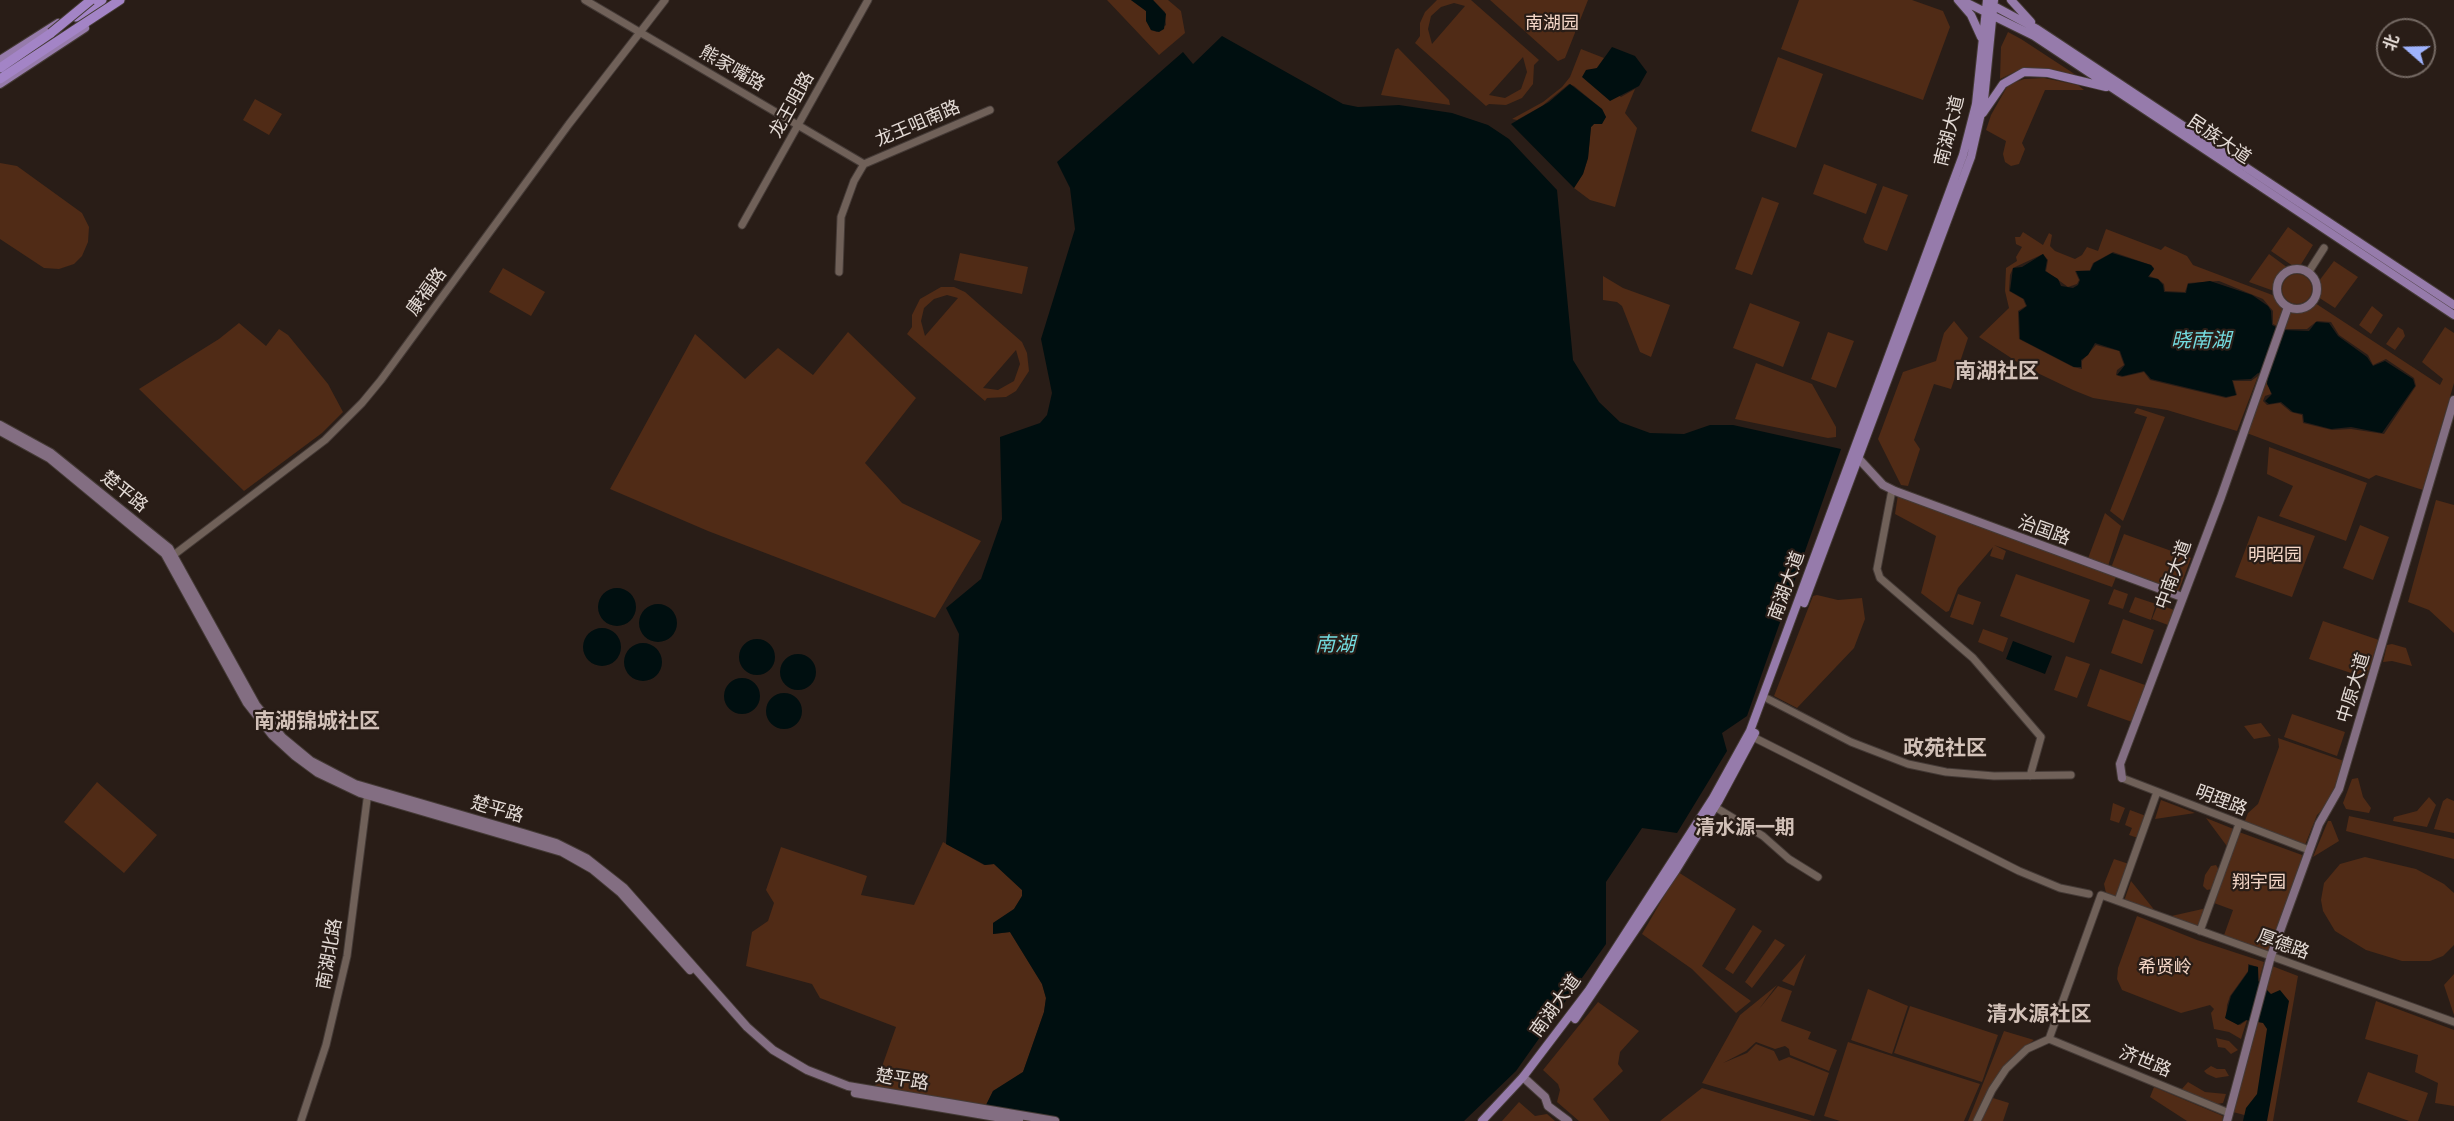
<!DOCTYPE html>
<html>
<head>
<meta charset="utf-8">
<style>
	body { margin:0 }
	#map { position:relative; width:2454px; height:1121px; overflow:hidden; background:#291d17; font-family:Manrope,"Noto Sans SC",sans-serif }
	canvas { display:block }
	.north { position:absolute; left:2376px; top:18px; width:60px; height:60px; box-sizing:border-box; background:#291d17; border:2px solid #746963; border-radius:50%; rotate:290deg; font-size:16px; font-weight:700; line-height:24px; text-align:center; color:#e4dbd6 }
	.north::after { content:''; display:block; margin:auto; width:21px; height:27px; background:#9fb3fd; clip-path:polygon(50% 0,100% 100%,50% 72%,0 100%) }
</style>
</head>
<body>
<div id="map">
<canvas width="2454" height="1121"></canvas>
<div class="north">北</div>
</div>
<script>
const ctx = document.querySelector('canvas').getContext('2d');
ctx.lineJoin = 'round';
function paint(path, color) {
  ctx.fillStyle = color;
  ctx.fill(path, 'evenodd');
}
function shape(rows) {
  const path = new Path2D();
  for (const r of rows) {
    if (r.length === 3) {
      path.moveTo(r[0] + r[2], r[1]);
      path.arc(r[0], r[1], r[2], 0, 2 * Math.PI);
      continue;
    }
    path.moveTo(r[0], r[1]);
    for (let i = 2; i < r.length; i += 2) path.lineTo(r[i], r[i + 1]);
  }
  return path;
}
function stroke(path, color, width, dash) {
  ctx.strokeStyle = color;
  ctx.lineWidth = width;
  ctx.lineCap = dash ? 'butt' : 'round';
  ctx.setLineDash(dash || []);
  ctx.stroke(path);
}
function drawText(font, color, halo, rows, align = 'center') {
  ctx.font = font + ' Manrope,"Noto Sans SC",sans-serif';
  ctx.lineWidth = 4.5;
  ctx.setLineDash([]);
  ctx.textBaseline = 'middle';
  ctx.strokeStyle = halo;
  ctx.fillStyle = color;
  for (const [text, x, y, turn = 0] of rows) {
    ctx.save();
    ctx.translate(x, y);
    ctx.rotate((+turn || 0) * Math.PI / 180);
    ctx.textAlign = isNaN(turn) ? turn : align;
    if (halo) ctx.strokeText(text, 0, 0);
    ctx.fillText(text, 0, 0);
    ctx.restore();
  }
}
const green = shape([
	[1107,0,1131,0,1146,11,1146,19,1151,30,1157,32,1166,25,1165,12,1153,0,1168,0,1181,11,1185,33,1159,55],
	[1437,0,1471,0,1539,60,1534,65,1533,84,1522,98,1506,105,1489,104,1486,106,1415,43,1420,36,1420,23,1425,12],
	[1454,3,1465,6,1432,44,1428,29,1431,16,1441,7],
	[1523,57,1527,72,1521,89,1505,98,1489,95],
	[1490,0,1588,0,1565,58,1558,61],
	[1799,0,1912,0,1943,11,1950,27,1923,100,1781,49],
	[2008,32,2021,39,2076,75,2034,68,2019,70,2000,79,2001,47],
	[1398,48,1449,100,1450,105,1381,95,1395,50],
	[1581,49,1604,58,1596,69,1586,70,1621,97,1635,89,1625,113,1637,128,1615,207,1590,200,1574,188,1583,174,1588,158,1591,127,1594,124,1601,124,1606,117,1602,109,1574,86,1569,84,1542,106,1517,120,1512,119,1543,102,1562,87,1570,77],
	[1778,57,1823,74,1796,148,1751,131],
	[2044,78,2078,85,2084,90,2045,90,2022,143,2025,149,2019,164,2011,166,2005,162,2003,154,2006,141,1986,130,1991,115,2008,85,2024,79],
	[255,99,282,114,269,135,243,120],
	[0,163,17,166,82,213,89,227,88,242,82,256,74,264,59,269,44,268,0,239],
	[1824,164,1877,184,1866,214,1813,194],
	[1883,186,1908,195,1887,251,1865,243,1863,239],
	[1762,197,1779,203,1752,275,1735,269],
	[2288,227,2313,245,2300,266,2293,266,2271,251],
	[2106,229,2161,250,2165,246,2187,256,2193,265,2275,296,2284,308,2277,326,2273,324,2273,311,2263,299,2219,281,2188,283,2185,292,2165,291,2164,284,2158,279,2149,276,2154,268,2151,265,2113,252,2093,263,2090,270,2075,271,2079,280,2077,284,2068,287,2046,271,2048,260,2043,254,2013,268,2010,275,2009,291,2023,299,2026,306,2018,311,2019,339,2073,367,2082,369,2082,361,2096,345,2119,351,2124,365,2117,370,2116,375,2122,377,2144,372,2150,380,2226,398,2237,395,2233,381,2251,381,2258,376,2237,431,2167,410,2093,398,2073,390,2025,367,1979,337,2009,308,2005,291,2006,268,2017,261,2016,257,2022,247,2016,244,2015,237,2020,237,2023,232,2043,245,2049,233,2052,235,2050,246,2055,251,2075,259,2082,255,2087,247,2098,251],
	[960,253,1028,267,1022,294,954,280],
	[2269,254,2288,268,2276,279,2274,291,2249,282],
	[2334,261,2358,277,2335,308,2318,297,2319,281],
	[503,268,545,292,531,316,489,292],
	[2297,289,15],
	[1603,276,1623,288,1670,305,1651,357,1640,352,1622,306,1617,302,1603,300],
	[941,287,954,287,965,292,1022,342,1027,353,1029,371,1016,391,1006,397,987,398,985,401,907,334,912,327,912,315,920,299],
	[947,295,958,298,925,336,921,321,924,308,934,299],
	[1016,350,1020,364,1014,381,998,390,983,388],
	[1750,303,1800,322,1783,367,1733,348],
	[2315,303,2440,385,2443,379,2422,362,2445,327,2454,333,2454,383,2423,490,2376,475,2369,479,2244,432,2266,377,2271,394,2265,396,2263,401,2267,405,2280,403,2291,412,2302,415,2303,423,2332,430,2351,429,2384,434,2416,386,2414,378,2386,359,2373,365,2368,355,2339,335,2331,322,2317,321,2307,329,2285,329,2291,311,2303,311],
	[2372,306,2383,315,2371,334,2359,325],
	[1954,321,1968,338,1951,389,1934,384,1914,440,1920,449,1908,486,1901,485,1878,439,1903,372,1936,361,1944,333],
	[239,323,266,346,279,329,288,335,328,384,343,412,322,433,244,491,139,389,219,339],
	[2398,327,2403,330,2405,336,2395,350,2386,344],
	[848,332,916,398,865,463,902,503,981,541,935,618,708,531,610,489,695,334,745,379,778,348,813,375],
	[1828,332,1854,341,1836,388,1811,379],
	[1756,363,1812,384,1836,427,1836,437,1828,438,1735,419],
	[2137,408,2165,417,2123,521,2110,511,2147,417,2134,413],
	[2269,447,2367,483,2346,541,2279,516,2293,486,2267,474],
	[1898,495,2109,573,2124,534,2191,558,2176,598,2116,577,2112,587,1994,545,2006,551,2003,560,1990,556,1993,547,1958,588,1949,611,1946,612,1921,593,1936,536,1895,514],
	[2436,500,2454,505,2454,633,2429,610,2408,602],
	[2105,513,2121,526,2107,569,2087,561],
	[2258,516,2315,536,2292,597,2235,577],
	[2360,525,2389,537,2373,580,2343,568],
	[2016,574,2090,600,2074,643,2000,616],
	[2114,589,2128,594,2123,609,2108,604],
	[1958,594,1981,602,1973,625,1950,617],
	[1817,595,1838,600,1862,598,1865,619,1854,648,1797,708,1774,696,1813,596],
	[2135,597,2156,604,2151,620,2129,612],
	[2158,604,2174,610,2168,625,2152,619],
	[2123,619,2154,630,2142,664,2111,653],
	[2323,621,2379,640,2366,678,2309,659],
	[1983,629,2008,638,2003,652,1978,642],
	[2392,644,2406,648,2412,666,2392,661,2383,662,2387,645],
	[2066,656,2090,664,2077,698,2054,690],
	[2100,669,2145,685,2132,722,2087,706],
	[2292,714,2345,732,2337,756,2284,737],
	[2261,723,2271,736,2254,739,2244,726],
	[2278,738,2344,761,2329,803,2317,815,2305,845,2244,823,2248,813,2258,804,2279,747],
	[2358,778,2363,797,2371,808,2369,813,2346,809,2343,803,2352,779],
	[97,782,157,835,124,873,64,822],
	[2429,797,2436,805,2427,827,2393,821,2394,817,2417,811],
	[2447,798,2454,801,2454,833,2434,829,2443,801],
	[2161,800,2195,813,2155,819],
	[2113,803,2125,808,2119,823,2110,820],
	[2130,810,2146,816,2138,838,2129,835,2132,828,2125,825],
	[2349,816,2454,839,2454,859,2346,831],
	[2206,818,2236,830,2229,849],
	[2328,821,2331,821,2339,841,2313,857],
	[2239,832,2302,855,2299,879,2270,955,2223,938,2233,910,2214,903],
	[943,842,984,865,994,864,1022,890,1022,896,1014,909,993,923,993,934,1010,932,1042,984,1046,998,1044,1012,1023,1072,993,1091,986,1105,874,1089,896,1027,820,998,812,984,746,966,752,932,768,921,774,903,766,890,781,847,867,876,861,895,914,905],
	[2365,857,2416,869,2444,884,2454,893,2454,945,2443,956,2430,961,2402,961,2366,950,2335,931,2323,911,2321,900,2324,883,2340,864],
	[2114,859,2129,864,2117,897,2106,893,2104,884],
	[2216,865,2219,870,2212,889,2207,890,2203,886,2205,875,2211,866],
	[1678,872,1736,909,1702,966,1751,1001,1736,1013,1692,969,1642,934],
	[2131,881,2156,912,2124,901],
	[2207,908,2199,929,2167,917],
	[2137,916,2197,940,2264,962,2259,981,2258,967,2248,964,2248,971,2230,996,2227,1005,2226,1019,2240,1025,2247,1020,2241,1039,2229,1032,2214,1029,2211,1013,2214,1009,2210,1005,2181,1013,2122,990,2117,979,2118,968],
	[1753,925,1762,931,1733,974,1725,969],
	[1775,939,1785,945,1752,988,1745,982],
	[1806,954,1794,986,1782,981],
	[2272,966,2298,976,2273,1121,2267,1121,2233,1112],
	[2454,974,2454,1015,2444,985],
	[1777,985,1759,1009,1778,986,1792,991,1781,1021,1811,1032,1808,1039,1837,1050,1829,1071,1790,1055,1789,1049,1785,1046,1775,1049,1756,1042,1746,1051,1723,1063,1747,1053,1756,1044,1774,1051,1779,1061,1789,1057,1829,1073,1814,1116,1702,1083,1740,1015],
	[1868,989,1908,1006,1892,1054,1851,1040],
	[2376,1001,2454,1030,2454,1106,2435,1103,2438,1083,2415,1072,2418,1055,2365,1039],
	[1598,1002,1639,1031,1620,1052,1618,1064,1623,1071,1593,1099,1610,1121,1579,1121,1557,1102,1560,1090,1558,1084,1543,1070],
	[1910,1006,1998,1035,1982,1082,1894,1053],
	[2004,1031,2034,1040,2009,1060,1990,1087,1973,1121,1968,1121],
	[2216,1038,2229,1041,2238,1050,2231,1054,2225,1048,2218,1047],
	[1848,1042,1980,1084,1964,1121,1840,1121,1824,1116],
	[2211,1066,2217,1069,2225,1069,2229,1076,2216,1078,2207,1074,2204,1071],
	[2368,1072,2428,1093,2418,1121,2409,1121,2357,1102],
	[2188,1082,2205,1092,2226,1094,2223,1103,2217,1104,2181,1090],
	[2154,1087,2223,1116,2222,1121,2187,1121,2150,1097],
	[1702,1088,1812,1121,1660,1121],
	[1993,1098,2009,1103,2003,1121,1981,1121],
	[1519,1102,1535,1116,1547,1114,1555,1121,1502,1121]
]);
const water = shape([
	[1131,0,1153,0,1166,14,1164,29,1159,32,1151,30,1146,21,1146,11],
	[1222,36,1343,104,1358,107,1399,105,1452,113,1488,125,1509,139,1557,190,1573,360,1599,402,1620,422,1650,433,1684,434,1710,425,1733,425,1841,449,1747,716,1722,733,1727,751,1677,833,1642,828,1606,882,1606,944,1516,1071,1464,1121,1029,1121,1031,1113,986,1105,993,1091,1023,1072,1044,1012,1046,998,1042,984,1010,932,993,934,993,923,1014,909,1022,896,1022,890,994,864,985,865,946,844,959,634,946,608,981,579,1002,519,1000,437,1040,423,1047,415,1052,393,1041,339,1075,229,1070,188,1057,162,1183,52,1193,64],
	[1612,47,1635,56,1647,72,1639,86,1610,101,1582,77,1586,70,1597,68],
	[1570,84,1602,109,1606,117,1602,124,1594,124,1591,127,1588,158,1583,174,1574,188,1511,124,1549,102],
	[2112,253,2151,265,2154,269,2148,277,2158,279,2163,285,2164,292,2186,293,2188,284,2210,281,2252,295,2268,306,2271,311,2272,325,2282,330,2309,331,2316,322,2329,323,2338,336,2367,357,2373,366,2385,361,2413,379,2415,386,2382,433,2351,427,2331,429,2304,422,2303,414,2293,412,2281,402,2269,404,2265,401,2272,394,2267,384,2268,377,2258,373,2251,379,2232,380,2236,395,2226,397,2151,379,2144,371,2123,376,2117,375,2125,365,2120,351,2095,343,2088,355,2081,360,2081,367,2074,367,2020,339,2019,312,2027,306,2024,299,2010,291,2013,268,2022,267,2043,254,2047,260,2045,271,2058,279,2061,286,2073,288,2078,285,2080,280,2076,271,2090,271,2094,263],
	[617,607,19],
	[658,623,19],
	[602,647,19],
	[757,657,18],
	[2013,641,2052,656,2045,674,2006,659],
	[643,662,19],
	[798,672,18],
	[742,696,18],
	[784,711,18],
	[2249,965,2258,967,2258,981,2271,994,2280,990,2289,1001,2267,1121,2243,1121,2246,1108,2257,1094,2267,1029,2263,1023,2246,1020,2238,1025,2225,1018,2231,996,2248,972]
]);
const tertiary = shape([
	[585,0,864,164],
	[742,225,868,0],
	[839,272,841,217,854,181,864,164,990,110],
	[2308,273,2324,248],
	[1892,490,1877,569,1880,578,1973,658,2041,737,2030,776],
	[171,557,325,440,362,403,381,380,569,124,665,0],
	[1768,699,1851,742,1908,764,1946,772,1994,776,2071,775],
	[1753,737,2019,871,2060,888,2089,894],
	[2122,778,2309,850],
	[1715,807,1763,836,1789,859,1818,877],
	[2118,901,2157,792],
	[2200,931,2239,824],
	[2049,1039,2101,895,2454,1022],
	[2049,1039,2229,1113],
	[301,1121,326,1045,347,956,368,792],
	[1977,1121,1992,1090,2006,1069,2027,1049,2049,1039]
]);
const secondary = shape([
	[2297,289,20],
	[0,425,51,453,169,548,256,705,282,737,311,761,355,784,523,833,556,843,586,858,624,888,747,1027,773,1050,807,1070,848,1086,1055,1121],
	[0,431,49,458,165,554,247,703,272,735,295,756,318,773,360,793,562,852,592,869,621,893,690,970],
	[1853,457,1859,459,1883,485,1895,491,2182,597],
	[2122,778,2120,764,2221,497,2288,307],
	[1523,1077,1545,1097,1548,1106,1568,1121],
	[855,1093,1019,1121],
	[2227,1121,2271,956,2319,824,2339,789,2454,400]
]);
const primary = shape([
	[1958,0,1971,15,1981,37],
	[1961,0,2034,36,2454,315],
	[2011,0,2031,22],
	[1992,5,2037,29,2454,305],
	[0,60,58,23],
	[0,84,85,28],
	[1983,113,2003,84,2024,72,2048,73,2106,87],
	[1804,603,1971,157,1984,100,1994,0],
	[1575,1019,1676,870,1718,802,1755,733],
	[1482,1121,1523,1077,1589,990,1713,798,1750,731,1963,155,1976,104,1987,0]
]);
const trunk = shape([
	[76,17,102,0],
	[0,68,57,29],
	[0,79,120,0]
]);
const trunkBridge = shape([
	[51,33,91,0]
]);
const parkNames = [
	["南湖园",1552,24],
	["明昭园",2275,556],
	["翔宇园",2259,883],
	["希贤岭",2165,968]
];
const streetNames = [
	["熊家嘴路",732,69,30],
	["龙王咀路",792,105,-61],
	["龙王咀南路",918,124,-23],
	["南湖大道",1950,131,-76],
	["民族大道",2219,140,34],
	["康福路",427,292,-54],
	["楚平路",124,492,39],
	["治国路",2044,531,20],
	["中南大道",2174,575,-70],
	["南湖大道",1787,586,-70],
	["中原大道",2354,688,-73],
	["明理路",2221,801,21],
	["楚平路",497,810,16],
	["厚德路",2283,945,20],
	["南湖北路",330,954,-80],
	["南湖大道",1556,1006,-54],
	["济世路",2145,1062,22],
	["楚平路",902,1080,9]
];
const waterNames = [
	["晓南湖",2201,341],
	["南湖",1335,645]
];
const neighbourhoodNames = [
	["清水源一期",1745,828]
];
const quarterNames = [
	["南湖社区",1997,372],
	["南湖锦城社区",317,722],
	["政苑社区",1945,749],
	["清水源社区",2039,1015]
];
paint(green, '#502b16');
paint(water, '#000f10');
stroke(tertiary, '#443a36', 9);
stroke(secondary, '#443a36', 10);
stroke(primary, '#443a36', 10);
stroke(trunk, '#443a36', 11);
stroke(tertiary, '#706159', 7);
stroke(secondary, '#836e82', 8);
stroke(primary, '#967bab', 8);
stroke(trunk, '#a384c6', 9);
stroke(trunkBridge, '#443a36', 11, []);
stroke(trunkBridge, '#a384c6', 9);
drawText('18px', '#f5d7c8', '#291d17', parkNames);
drawText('18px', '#e4dbd6', '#291d17', streetNames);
drawText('italic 20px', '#73dbdf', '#291d17', waterNames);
drawText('bold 20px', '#d2c1b8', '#291d17', neighbourhoodNames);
drawText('bold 21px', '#d2c1b8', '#291d17', quarterNames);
</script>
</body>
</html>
